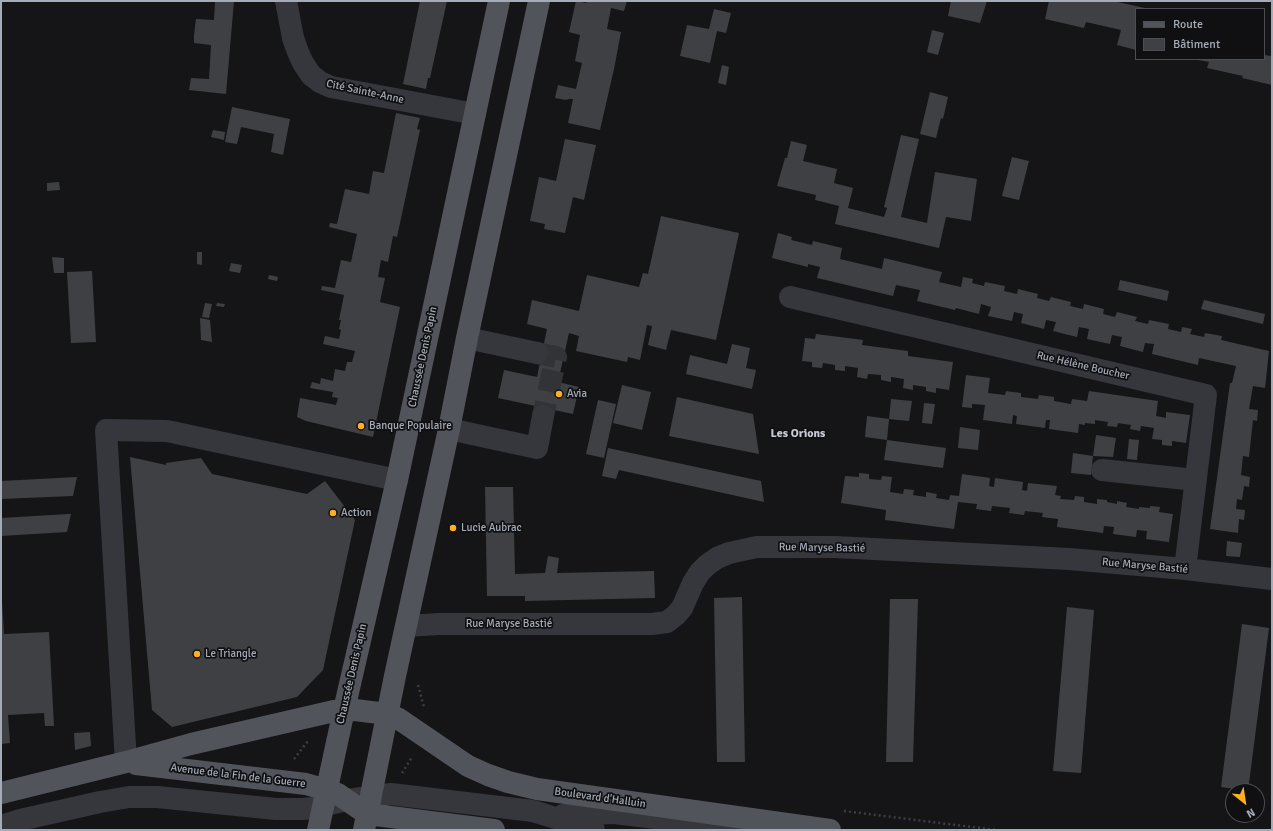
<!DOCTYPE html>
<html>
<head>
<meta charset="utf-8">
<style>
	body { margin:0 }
	#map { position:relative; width:1273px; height:831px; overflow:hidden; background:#151517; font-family:Signika,sans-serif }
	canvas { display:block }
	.frame { position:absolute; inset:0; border:2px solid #a5acb8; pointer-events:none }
	.legend { position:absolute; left:1135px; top:8px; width:130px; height:52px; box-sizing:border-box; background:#101012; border:1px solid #4c4e54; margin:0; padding:5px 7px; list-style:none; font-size:12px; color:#a5acb8 }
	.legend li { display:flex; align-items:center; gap:8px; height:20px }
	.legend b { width:20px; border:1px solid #4c4e54 }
	.north { position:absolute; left:1225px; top:783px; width:40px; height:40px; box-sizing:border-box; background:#101012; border:1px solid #4c4e54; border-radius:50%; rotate:150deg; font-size:11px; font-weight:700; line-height:16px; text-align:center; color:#a5acb8 }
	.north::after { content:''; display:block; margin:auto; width:14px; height:18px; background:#ffaf24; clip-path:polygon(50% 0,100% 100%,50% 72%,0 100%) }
</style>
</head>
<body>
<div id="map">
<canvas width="1273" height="831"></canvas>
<div class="frame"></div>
<ul class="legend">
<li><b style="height:5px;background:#51545b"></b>Route</li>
<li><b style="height:11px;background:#3e4044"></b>Bâtiment</li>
</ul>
<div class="north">N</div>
</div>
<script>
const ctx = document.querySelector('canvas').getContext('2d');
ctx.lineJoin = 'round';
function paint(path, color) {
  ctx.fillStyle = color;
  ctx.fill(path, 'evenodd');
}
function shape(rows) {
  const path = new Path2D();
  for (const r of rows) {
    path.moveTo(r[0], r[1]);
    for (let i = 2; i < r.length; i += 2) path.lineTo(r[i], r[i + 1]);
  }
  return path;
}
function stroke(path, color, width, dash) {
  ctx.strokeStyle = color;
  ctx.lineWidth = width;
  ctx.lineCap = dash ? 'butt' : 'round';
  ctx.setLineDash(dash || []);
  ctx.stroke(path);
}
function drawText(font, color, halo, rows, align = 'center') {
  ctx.font = font + ' Signika,sans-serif';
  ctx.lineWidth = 3.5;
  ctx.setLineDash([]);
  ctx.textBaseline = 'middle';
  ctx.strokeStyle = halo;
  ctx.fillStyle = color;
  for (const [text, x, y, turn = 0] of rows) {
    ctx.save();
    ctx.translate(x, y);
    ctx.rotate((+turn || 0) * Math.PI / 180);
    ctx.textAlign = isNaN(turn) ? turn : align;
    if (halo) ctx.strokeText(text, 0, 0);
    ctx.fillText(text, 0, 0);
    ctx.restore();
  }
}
const building = shape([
	[215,1,234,1,226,94,189,90,191,78,209,79,211,45,194,43,194,35,196,19,214,20],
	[420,1,447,1,430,78,428,78,426,89,403,84],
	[576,1,586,3,587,1,627,1,624,11,611,8,607,29,621,32,614,69,600,130,568,123,573,99,569,99,566,100,555,98,558,85,576,89,582,63,575,61,580,35,569,32],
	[951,1,987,1,980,23,948,16],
	[1049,1,1113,1,1145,8,1136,9,1136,50,1117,45,1121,30,1086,22,1084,28,1045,19],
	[714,9,731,13,726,33,717,31,710,63,680,56,687,25,709,29],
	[932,30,944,33,938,55,927,52],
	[1264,55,1272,56,1272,85,1242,78,1243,76,1207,68,1209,62,1198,60,1264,59],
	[722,65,729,67,726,85,718,83],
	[930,92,948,97,943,119,941,118,936,138,920,134],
	[232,107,290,119,283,155,271,152,274,134,241,127,237,144,225,142],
	[396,113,420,118,417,129,420,130,397,237,393,236,388,262,381,260,378,277,385,278,380,302,400,307,373,437,306,421,297,417,300,398,336,405,338,398,332,397,333,392,310,388,312,382,320,384,321,378,333,381,335,369,345,371,347,362,352,362,355,351,323,344,325,336,339,339,341,330,339,329,341,320,339,320,344,295,321,290,322,286,335,288,341,260,351,262,357,234,329,227,330,223,337,224,345,189,369,194,373,171,384,173],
	[213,130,225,132,224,140,211,137],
	[901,135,919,139,901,217,927,223,935,172,977,179,971,221,946,217,939,248,835,224,839,206,815,200,816,195,777,186,785,158,787,158,791,141,807,145,803,161,837,169,834,183,853,188,848,208,884,217,887,208,884,207],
	[565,139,596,145,584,200,573,197,565,233,544,229,545,224,530,221,539,177,556,181],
	[1012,157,1029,161,1019,200,1002,196],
	[59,182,60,190,47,191,47,183],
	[661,216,739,233,716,340,671,330,666,350,648,345,652,326,647,325,640,360,628,357,627,362,576,351,579,336,569,333,558,382,579,387,573,414,498,398,504,370,537,377,547,329,527,324,532,300,579,311,587,275,639,287,643,273,648,274],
	[778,233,792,237,791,240,812,245,813,241,842,248,840,259,882,269,884,258,942,272,939,282,961,287,963,277,973,279,972,283,984,286,985,282,1005,286,1004,291,1017,294,1018,289,1038,294,1037,298,1049,301,1051,297,1071,302,1070,306,1083,309,1084,304,1104,309,1103,314,1115,317,1117,312,1137,317,1135,321,1148,324,1149,320,1169,324,1168,329,1181,332,1182,327,1192,329,1190,334,1204,337,1205,333,1222,336,1221,340,1269,351,1265,388,1253,386,1249,409,1258,410,1257,421,1253,420,1249,457,1243,456,1241,475,1250,477,1249,487,1244,486,1242,500,1237,499,1236,509,1245,510,1244,520,1239,519,1238,533,1210,529,1230,383,1232,383,1236,366,1199,358,1198,365,1152,354,1154,344,1145,343,1143,352,1120,346,1122,337,1112,335,1110,344,1087,339,1089,329,1079,327,1077,337,1053,331,1056,322,1046,320,1044,329,1021,323,1023,314,1014,312,1012,321,988,316,991,307,981,304,979,314,956,308,955,310,917,301,920,290,896,285,893,296,817,278,820,267,808,264,808,267,772,258],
	[197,252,202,252,202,265,197,264],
	[52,257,64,258,64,273,54,273],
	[231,263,242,265,240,273,229,271],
	[92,271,96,342,71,343,67,272],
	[269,275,278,277,277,281,268,279],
	[1120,280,1169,291,1167,301,1118,290],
	[1204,300,1265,314,1263,324,1201,309],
	[205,303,212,304,209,318,202,317],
	[217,303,225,304,224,307,216,306],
	[200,318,210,320,212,342,201,340],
	[816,334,863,340,862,345,908,351,908,356,953,362,949,390,936,388,936,393,926,391,926,387,913,385,913,390,903,388,904,379,891,377,891,382,881,380,881,375,868,374,867,379,857,377,858,368,845,366,845,371,835,370,835,365,823,363,822,368,812,367,812,362,802,361,805,338,815,339],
	[732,344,750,348,746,368,756,370,752,389,686,374,690,355,727,364],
	[966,375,990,378,988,393,1005,395,1006,391,1021,393,1021,397,1038,399,1039,395,1054,397,1054,401,1071,404,1072,399,1087,401,1089,391,1158,401,1156,416,1166,418,1166,412,1190,415,1186,443,1172,441,1172,446,1162,445,1162,440,1152,439,1154,428,1141,426,1140,431,1130,429,1131,425,1118,423,1117,427,1107,426,1108,422,1095,420,1095,424,1085,423,1085,425,1079,424,1078,433,1049,429,1050,420,1046,420,1045,428,1016,424,1017,416,1013,415,1012,424,983,420,985,405,972,404,972,408,962,407],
	[622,385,651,392,642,430,613,423],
	[677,397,753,414,759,454,669,436],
	[891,399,912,401,909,421,889,419,887,440,865,437,867,416,889,419],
	[598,400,616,404,604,458,586,454],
	[924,403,935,404,932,424,922,423],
	[960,427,980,430,978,450,958,448],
	[1096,435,1116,438,1113,457,1093,456],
	[1129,439,1139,440,1137,460,1127,459],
	[887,440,946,448,943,468,884,460],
	[608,448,761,481,764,502,619,470,616,479,602,476],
	[1073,453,1093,456,1091,475,1071,473],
	[130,457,166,465,166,463,201,458,212,474,307,494,325,481,355,520,323,670,297,697,172,727,152,710],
	[859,473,869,474,869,479,881,480,882,476,892,477,890,492,903,494,904,489,914,490,913,495,926,497,926,492,937,494,936,498,949,500,950,495,959,496,962,474,990,478,989,486,994,487,995,478,1023,482,1022,490,1027,491,1028,483,1057,486,1055,495,1061,496,1060,499,1074,500,1075,496,1084,497,1084,502,1097,504,1097,499,1107,500,1107,502,1117,504,1117,501,1127,503,1126,507,1139,509,1139,507,1150,508,1150,506,1160,507,1159,512,1173,514,1169,542,1146,539,1147,531,1137,530,1136,537,1113,534,1114,527,1104,526,1103,533,1057,527,1058,519,1042,517,1043,513,1025,511,1024,515,1009,513,1010,508,992,506,991,511,976,509,977,504,958,502,954,529,885,520,886,510,841,503,845,476,859,477],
	[77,477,73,496,1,499,1,481],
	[485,487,513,487,515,574,545,573,548,556,559,558,557,573,654,571,655,598,525,601,525,596,487,596],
	[68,514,71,514,67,532,1,536,1,518],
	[1227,541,1242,543,1240,557,1226,556],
	[742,597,745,762,717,762,714,598],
	[890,599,918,599,913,762,886,762],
	[1,601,2,601,4,634,49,632,54,726,45,726,44,713,8,715,10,743,1,744],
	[1067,607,1094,610,1081,773,1053,771],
	[1242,624,1269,628,1248,791,1221,787],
	[90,732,91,746,75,750,74,733]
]);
const minorTunnel = shape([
	[537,353,556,357,543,416]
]);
const path = shape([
	[418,685,424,707],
	[294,759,308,741],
	[402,773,412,757],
	[844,811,996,830]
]);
const minor = shape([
	[286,1,293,38,298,52,303,63,311,75,320,82,331,87,475,114],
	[790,297,1206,395,1185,569],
	[467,338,537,353],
	[449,429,537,448,543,416],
	[1102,470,1195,480],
	[406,626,439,624,652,624,667,622,676,615,682,608,693,583,700,572,707,565,717,558,729,553,757,547,835,547,1069,559,1185,569,1272,579],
	[126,762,106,430,167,431,397,480],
	[563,815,614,813,745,829],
	[1,826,20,820,100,802,129,797,157,797,276,809,303,809,313,808,347,800,391,794,533,811,594,830]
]);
const major = shape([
	[136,764,306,784,327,790,338,794,367,814,494,830],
	[1,793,126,762,191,744,334,711,355,710,387,714,399,719,468,766,488,775,508,782,537,789,830,830],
	[318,830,344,710,397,480,499,1],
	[364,830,395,676,449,429,467,338,539,1]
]);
const markers = [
	[559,394,4,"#ffaf24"],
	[361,426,4,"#ffaf24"],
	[333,513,4,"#ffaf24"],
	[453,528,4,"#ffaf24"],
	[197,654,4,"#ffaf24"]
];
const streetNames = [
	["Cité Sainte-Anne",365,92,12],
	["Chaussée Denis Papin",423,357,-78],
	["Rue Hélène Boucher",1083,366,13],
	["Rue Maryse Bastié",822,548,1],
	["Rue Maryse Bastié",1145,566,5],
	["Rue Maryse Bastié",509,624],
	["Chaussée Denis Papin",352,674,-77],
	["Avenue de la Fin de la Guerre",238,776,7],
	["Boulevard d'Halluin",600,798,8]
];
const poiNames = [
	["Avia",567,394],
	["Banque Populaire",369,426],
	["Action",341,513],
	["Lucie Aubrac",461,528],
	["Le Triangle",205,654]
];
const neighbourhoodNames = [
	["Les Orions",798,434]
];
paint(building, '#3e4044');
stroke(minorTunnel, '#323337', 22, [22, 11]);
stroke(path, '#3b3e43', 2.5, [2, 3]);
stroke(minor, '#35373c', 22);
stroke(major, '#51545b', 22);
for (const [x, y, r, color] of markers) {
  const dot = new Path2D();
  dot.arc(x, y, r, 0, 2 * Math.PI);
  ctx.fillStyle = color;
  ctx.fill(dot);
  stroke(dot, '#101012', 1.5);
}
drawText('11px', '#a5acb8', '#101012', streetNames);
drawText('11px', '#a5acb8', '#101012', poiNames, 'left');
drawText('bold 12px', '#c7cbd4', '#101012', neighbourhoodNames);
</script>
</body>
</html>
